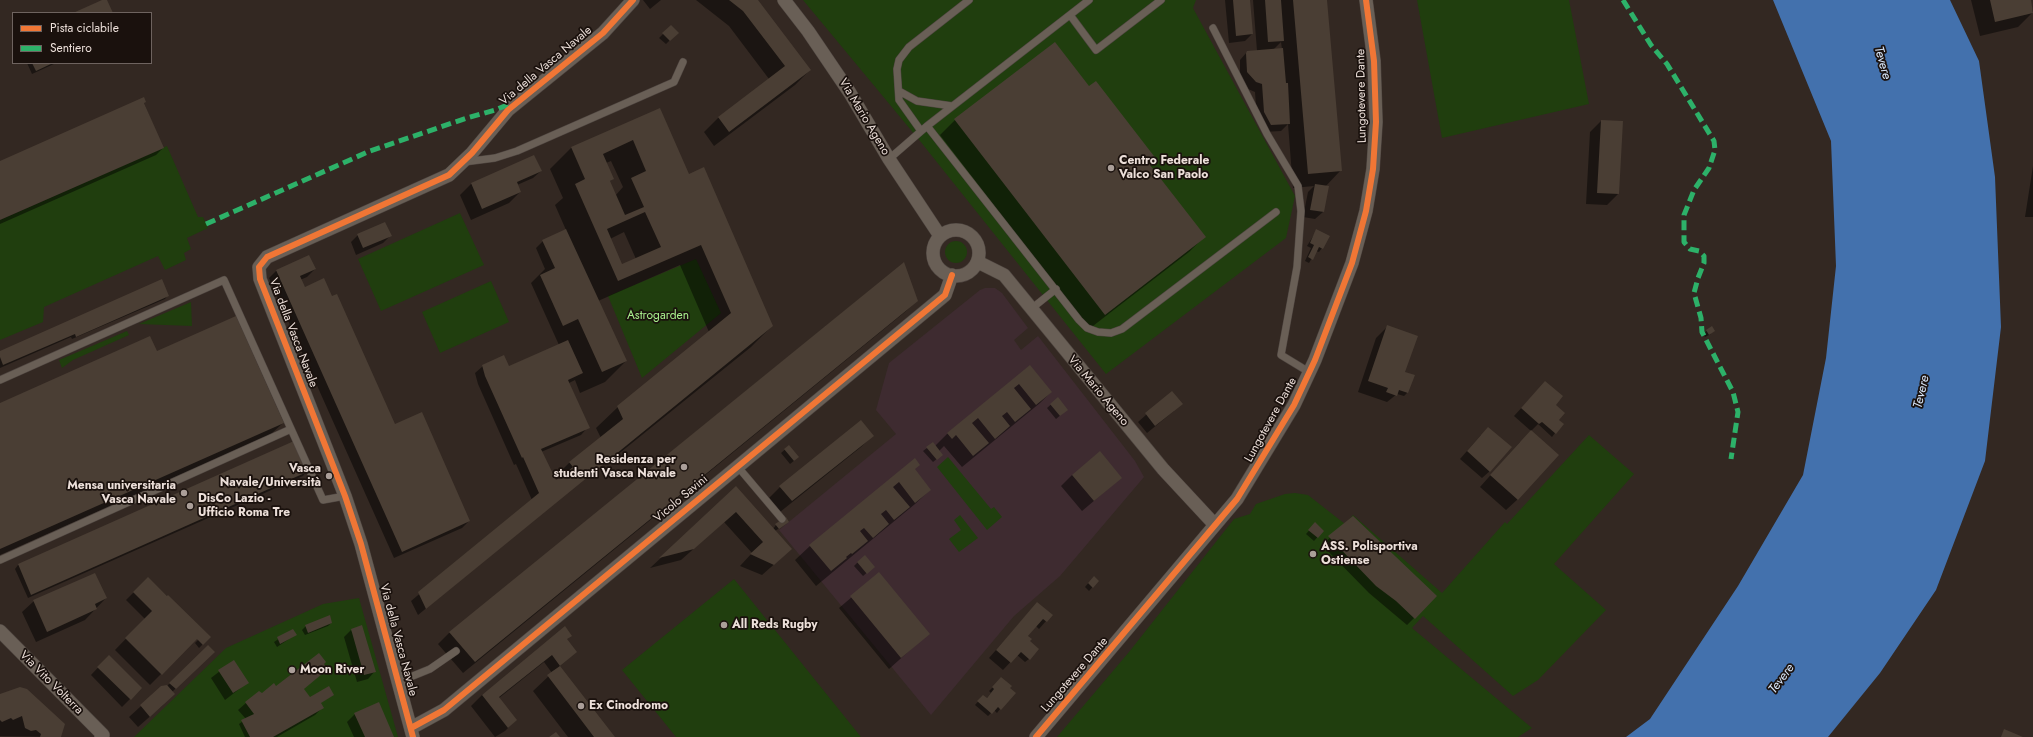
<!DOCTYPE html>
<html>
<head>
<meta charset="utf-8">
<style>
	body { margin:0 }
	#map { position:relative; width:2033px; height:737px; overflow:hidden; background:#332822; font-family:Jost,sans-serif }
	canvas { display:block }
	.legend { position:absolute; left:12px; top:12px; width:140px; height:52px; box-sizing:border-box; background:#1a110d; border:1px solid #6e635f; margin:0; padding:5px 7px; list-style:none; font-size:12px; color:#ecdfd9 }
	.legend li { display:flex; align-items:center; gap:8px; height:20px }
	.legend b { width:20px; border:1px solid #6e635f }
</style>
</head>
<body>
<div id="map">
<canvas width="2033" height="737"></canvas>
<ul class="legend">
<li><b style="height:5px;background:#f07635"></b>Pista ciclabile</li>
<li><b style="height:5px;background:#2db169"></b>Sentiero</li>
</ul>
</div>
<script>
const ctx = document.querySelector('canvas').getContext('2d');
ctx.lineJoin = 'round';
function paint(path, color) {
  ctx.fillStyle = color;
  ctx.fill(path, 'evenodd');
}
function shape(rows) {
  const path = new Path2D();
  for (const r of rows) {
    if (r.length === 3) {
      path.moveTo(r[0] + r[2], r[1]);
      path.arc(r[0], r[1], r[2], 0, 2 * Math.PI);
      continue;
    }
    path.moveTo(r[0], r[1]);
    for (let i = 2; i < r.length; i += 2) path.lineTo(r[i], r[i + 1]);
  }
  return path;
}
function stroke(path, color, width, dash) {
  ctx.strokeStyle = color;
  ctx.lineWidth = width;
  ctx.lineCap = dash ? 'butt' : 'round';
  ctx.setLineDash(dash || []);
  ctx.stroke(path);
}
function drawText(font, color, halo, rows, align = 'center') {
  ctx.font = font + ' Jost,sans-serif';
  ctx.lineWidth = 3.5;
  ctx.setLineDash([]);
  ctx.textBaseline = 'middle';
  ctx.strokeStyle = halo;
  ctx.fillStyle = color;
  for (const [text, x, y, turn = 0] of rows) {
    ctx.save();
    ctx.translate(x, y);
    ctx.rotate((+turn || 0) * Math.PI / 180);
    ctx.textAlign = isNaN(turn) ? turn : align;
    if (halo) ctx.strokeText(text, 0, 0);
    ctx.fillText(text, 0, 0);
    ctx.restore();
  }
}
const industrial = shape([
	[985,288,995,288,1002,293,1028,328,1014,340,1021,350,1038,336,1135,461,1144,477,1060,576,1014,616,931,715,779,530,896,434,876,410,889,363,980,290]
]);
const green = shape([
	[803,0,1196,0,1193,8,1295,196,1286,238,1106,374,920,141],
	[1417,0,1569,0,1589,104,1442,138],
	[167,146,198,217,203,217,208,228,187,238,191,249,184,253,186,260,165,270,158,256,44,307,43,322,0,340,0,220],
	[460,213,484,265,381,311,358,259],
	[956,252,11],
	[696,259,721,313,642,378,608,296],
	[491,281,509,322,440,353,422,312],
	[191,302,192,326,139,324],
	[127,331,129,335,73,360,62,368,59,360],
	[1589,435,1634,474,1554,564,1606,610,1538,680,1513,696,1423,616,1412,628,1532,728,1518,737,1057,737,1129,652,1234,519,1250,514,1256,504,1285,494,1295,493,1308,495,1345,524,1353,515,1442,593,1505,522,1507,524],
	[948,457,991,509,994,507,1002,517,987,530,937,467],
	[960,515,978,538,959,552,949,539,961,530,954,520],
	[734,579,861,737,676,737,622,670],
	[359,598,398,737,134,737,226,648,323,604]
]);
const water = shape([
	[1773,0,1950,0,1979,61,1995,177,2001,327,1985,461,1936,590,1880,673,1828,737,1626,737,1650,719,1738,586,1803,475,1826,358,1836,266,1831,141]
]);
const shadow = shape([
	[643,0,661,0,650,9],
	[696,0,756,0,810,70,795,85,714,146,704,132,719,117,769,79,729,26],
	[1225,0,1249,0,1252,34,1245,41,1229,43],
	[1253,0,1326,0,1341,170,1325,187,1328,187,1323,212,1315,219,1303,217,1308,192,1314,186,1293,188,1288,124,1281,131,1263,132,1257,120,1255,92,1248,89,1240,80,1240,60,1247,52,1257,51],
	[1281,42,1282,49,1273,50],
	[1971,0,2030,0,2033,12,2018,27,1980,36],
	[671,26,677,33,666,44,659,38],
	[1055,43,1089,87,1156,160,1150,166,1204,237,1189,252,1089,329,940,135,955,120],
	[27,63,56,63,32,74],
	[144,103,163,148,156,155,0,224,0,162],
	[660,109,688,175,772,326,751,347,611,460,610,458,418,615,411,601,532,500,516,464,514,465,478,384,475,373,483,366,508,367,559,345,531,283,545,269,536,248,543,241,566,230,555,205,563,198,550,169,571,148],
	[611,161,623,187,615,196,609,182,613,179,606,163],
	[624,232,636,259,622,266,610,239],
	[680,265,709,332,618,407,596,428,601,438,570,462,562,470,566,474,555,482,541,452,581,435,588,427,569,383,575,380,580,393,605,382,626,361,598,301],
	[1601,121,1618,194,1607,205,1586,204,1590,132],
	[2033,166,2033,217,2025,217],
	[541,171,533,178,517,185,520,192,509,203,471,220,460,195,471,184],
	[1317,230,1322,248,1319,252,1316,251,1309,263,1305,261,1311,248,1307,246],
	[358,235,390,236,383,243,356,255,351,242],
	[309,256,315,269,307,277,300,280,304,288,394,425,469,521,462,528,394,558,269,278,276,271],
	[903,263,917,301,905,312,463,673,438,644,449,633],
	[168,295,165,299,72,339,71,337,0,368,0,352],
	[1388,326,1404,373,1407,393,1404,396,1397,394,1387,402,1358,392,1376,338],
	[1712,327,1711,334,1705,337,1703,334],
	[156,353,283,423,271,434,0,555,0,404],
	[1030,366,1051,392,1040,403,962,467,944,446,939,451,938,458,933,462,923,451,927,448,935,446,947,434],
	[1545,382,1551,409,1557,420,1555,433,1552,437,1538,424,1531,431,1514,416],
	[1172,392,1174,411,1147,433,1138,422],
	[1057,399,1063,413,1056,419,1047,408],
	[1481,435,1490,471,1482,478,1460,459],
	[872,436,861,447,780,512,769,498,780,487],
	[1520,442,1518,499,1506,510,1480,487],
	[293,443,306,472,303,476,28,598,15,569,18,565],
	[789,446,795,460,790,464,781,453],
	[914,470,930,490,915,504,816,586,795,560,810,546],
	[1072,475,1121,478,1082,511,1061,486],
	[736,488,773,529,776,525,784,525,775,531,779,560,762,575,740,566,752,553,724,522,681,560,650,568],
	[1353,517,1414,618,1407,625,1369,593,1322,545],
	[1315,524,1323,531,1314,541,1306,534],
	[858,562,870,570,863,576,854,566],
	[879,574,928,634,889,669,839,608],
	[148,578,204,631,150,685,115,650,145,619,126,600],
	[1090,581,1098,581,1089,591,1085,587],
	[106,598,85,620,36,642,22,612,34,601],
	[1037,603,1046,621,1039,629,1036,626,1027,637,1029,659,1025,662,1017,655,1003,670,989,658],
	[331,623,328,626,305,635,302,630,306,626],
	[292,630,295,635,277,647,274,642],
	[351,630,375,671,368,679,357,682,344,637],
	[205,633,210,637,199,648,195,643],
	[566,639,576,652,559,667,613,737,568,737,533,691,552,673,544,662,499,698,516,720,505,731,495,737,471,706,482,695],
	[208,646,213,652,172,692,163,705,138,727,129,717,162,687,167,686],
	[109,656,141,688,122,707,91,675],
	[233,661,247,683,225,700,211,678],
	[323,664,327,669,303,689,310,698,333,695,320,703,322,708,315,715,277,737,245,737,239,724,246,719,238,710,246,703],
	[998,682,1000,709,997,713,994,710,988,716,975,705,983,696,986,699,991,693,989,691],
	[20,688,60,737,0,736,0,695],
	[355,714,393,737,354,737,347,722]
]);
const building = shape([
	[102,0,107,0,113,13,73,13],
	[729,0,758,0,811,70,729,132,718,117,785,66,743,11],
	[1233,0,1250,0,1253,34,1236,36],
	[1265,0,1281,0,1284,41,1268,42],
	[1293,0,1327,0,1342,171,1308,174],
	[1990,0,2031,0,2033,13,1995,22],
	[671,25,679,33,670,41,662,33],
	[1055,42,1089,86,1096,81,1157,160,1150,165,1206,237,1105,315,954,119],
	[1283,48,1286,83,1288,83,1290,124,1271,125,1264,112,1262,84,1256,82,1247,72,1246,53,1247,51],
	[32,63,53,63,36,71],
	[144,97,146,102,144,103,164,148,0,220,0,161],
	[660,108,689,174,704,167,773,326,426,609,418,592,539,493,523,457,522,458,485,376,482,365,504,355,509,366,568,340,583,373,568,380,590,428,541,449,556,480,573,467,569,462,623,419,617,406,731,313,701,245,618,281,575,184,585,179,571,147],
	[633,140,646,171,631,178,644,207,625,215,610,181,614,179,603,154],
	[645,212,661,247,622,264,607,229],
	[1601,120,1623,121,1619,194,1597,193],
	[534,155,542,171,517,182,521,192,482,209,471,183],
	[1315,184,1329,186,1324,212,1310,210],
	[385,222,392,236,363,248,357,234],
	[566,229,627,361,602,372,578,319,563,326,540,275,555,268,542,240],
	[1316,229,1330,236,1323,249,1319,247,1313,260,1308,257,1314,245,1310,243],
	[309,255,316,269,300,276,305,287,324,278,332,296,337,294,395,424,422,412,470,521,402,552,276,270],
	[904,262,918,301,475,662,449,632],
	[162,279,169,296,76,337,75,334,3,365,0,357,0,351],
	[236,316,284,423,0,549,0,403,150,336,157,351],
	[1387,325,1418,336,1405,372,1415,375,1408,393,1399,390,1397,396,1386,392,1388,388,1368,381],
	[1712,326,1715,331,1709,335,1706,330],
	[1030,365,1052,392,1036,405,1019,384,1014,388,1031,409,1015,422,1007,412,1002,416,1010,426,995,439,978,418,972,423,989,443,973,456,956,435,952,439,947,433],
	[1545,381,1563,396,1556,405,1565,413,1559,420,1564,424,1556,434,1542,422,1539,424,1521,408],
	[1172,391,1183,404,1155,426,1145,413],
	[1058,397,1068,410,1060,416,1050,404],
	[861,420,874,436,792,501,779,486],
	[1488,427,1512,447,1490,472,1467,451],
	[1531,430,1559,455,1518,500,1490,475],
	[294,441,307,472,31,595,18,564],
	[933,442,943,455,937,460,926,447],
	[789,445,799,457,794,461,784,449],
	[1100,451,1122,478,1094,501,1072,475],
	[915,458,920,465,915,469,931,490,915,503,899,482,893,487,910,507,894,520,886,510,881,514,889,524,873,538,864,528,860,531,868,541,852,554,851,553,846,557,847,558,831,571,809,545],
	[736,486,792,549,774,565,750,554,763,542,736,512,694,549,659,558],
	[1353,516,1437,596,1415,619,1396,601,1376,586,1328,536],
	[786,517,789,522,779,529,775,524],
	[1315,522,1324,531,1318,538,1308,530],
	[865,555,875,567,867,574,857,562],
	[879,572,930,634,901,658,850,596],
	[95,573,107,598,95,604,97,609,47,632,33,600],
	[1094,576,1099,581,1093,588,1088,583],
	[148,577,167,596,168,595,211,637,203,645,197,639,162,675,125,638,152,611,133,592],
	[1037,602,1053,615,1047,622,1043,619,1028,636,1032,639,1030,641,1039,649,1030,660,1021,652,1011,663,996,650],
	[330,615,332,623,308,633,305,625],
	[362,625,376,672,364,675,351,629],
	[565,626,572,636,567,639,577,652,560,666,615,737,594,737,547,675,560,666,552,655,499,697,517,720,508,728,482,695],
	[293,629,297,635,280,644,277,637],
	[208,645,215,652,176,689,169,683],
	[319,653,326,662,324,664,328,669,304,689,310,697,329,686,334,695,321,703,324,708,273,737,250,737,241,720,254,714,245,702,259,691,262,693,274,683,276,686],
	[109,655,142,688,131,700,97,667],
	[234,660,249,683,233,693,218,670],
	[1001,677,1012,686,1010,688,1016,693,1001,710,998,707,992,714,977,701,983,695,987,698,994,689,992,687],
	[167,685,175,694,150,717,140,705,161,686],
	[20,687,27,689,65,724,61,737,40,737,41,734,36,730,31,731,25,728,22,716,13,720,11,718,2,722,0,720,0,694],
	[379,702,394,737,365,737,354,713],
	[2004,729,2023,737,2001,737],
	[556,732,560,737,549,737]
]);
const service = shape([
	[1070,15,1096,50,1161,0],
	[1213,28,1267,134,1298,186,1301,211,1297,267,1281,355,1309,372],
	[899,91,917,101,952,106],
	[927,126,1079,320,1087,328,1098,332,1111,333,1122,329,1276,212],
	[921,131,899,100,897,69,899,60,909,47,969,0],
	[889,159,927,126,1089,0],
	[464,162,495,158,517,151,674,82,683,62],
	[1031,309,1056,289],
	[0,380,224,280,323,500,345,496],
	[738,467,782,519],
	[0,560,291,429],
	[398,682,430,669,456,651]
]);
const minor = shape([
	[784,0,808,31,850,93,889,159,940,236],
	[956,253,23],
	[978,262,1004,275,1163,469,1215,525],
	[0,631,103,735,101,737],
	[411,728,444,710,945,295,952,275],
	[413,737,361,544,345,496,260,279,259,267,267,257,449,175,472,153,508,110,603,33,633,0],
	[1036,737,1237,499,1294,405,1315,360,1352,263,1366,211,1373,169,1376,122,1374,61,1366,0]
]);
const quiet = shape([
	[1623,0,1651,45,1667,64,1714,141,1715,150,1709,168,1694,190,1684,215,1684,242,1690,249,1699,251,1704,256,1704,263,1698,278,1694,293,1701,318,1702,332,1733,392,1738,412,1731,459],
	[206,224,370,151,467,118,495,110,512,103]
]);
const cycleway = shape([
	[411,728,444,710,945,295,952,275],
	[413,737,361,544,345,496,260,279,259,267,267,257,449,175,472,153,508,110,603,33,633,0],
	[1036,737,1237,499,1294,405,1315,360,1352,263,1366,211,1373,169,1376,122,1374,61,1366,0]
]);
const markers = [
	[1111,168,4,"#ab9f99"],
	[684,467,4,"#ab9f99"],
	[329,476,4,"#ab9f99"],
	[184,493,4,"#ab9f99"],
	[190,506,4,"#ab9f99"],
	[1313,554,4,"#ab9f99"],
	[724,625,4,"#ab9f99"],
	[292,670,4,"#ab9f99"],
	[581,706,4,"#ab9f99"]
];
const streetNames = [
	["Via della Vasca Navale",546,66,-40],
	["Lungotevere Dante",1362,96,-91],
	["Via Mario Ageno",864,117,59],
	["Via della Vasca Navale",293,333,69],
	["Via Mario Ageno",1098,391,50],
	["Lungotevere Dante",1271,420,-61],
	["Vicolo Savini",681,499,-40],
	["Via della Vasca Navale",398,640,75],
	["Lungotevere Dante",1075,675,-49],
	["Via Vito Volterra",51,683,45]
];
const poiNames = [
	["Centro Federale",1119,161],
	["Valco San Paolo",1119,175],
	["Residenza per",676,460,"right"],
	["studenti Vasca Navale",676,474,"right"],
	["Vasca",321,469,"right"],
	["Navale/Università",321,483,"right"],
	["Mensa universitaria",176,486,"right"],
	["Vasca Navale",176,500,"right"],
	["DisCo Lazio -",198,499],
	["Ufficio Roma Tre",198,513],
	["ASS. Polisportiva",1321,547],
	["Ostiense",1321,561],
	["All Reds Rugby",732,625],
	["Moon River",300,670],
	["Ex Cinodromo",589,706]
];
const parkNames = [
	["Astrogarden",658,316]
];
const waterNames = [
	["Tevere",1882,63,74],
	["Tevere",1922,392,-77],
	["Tevere",1782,679,-53]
];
paint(industrial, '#3e2b30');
paint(green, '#203e0e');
paint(water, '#4371ad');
paint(shadow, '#0007');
paint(building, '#4a3e34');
stroke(service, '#4f4641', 8);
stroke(minor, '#4f4641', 14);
stroke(service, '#695f56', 7);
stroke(minor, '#695f56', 13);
stroke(quiet, '#2db169', 5, [10, 5]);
stroke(cycleway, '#f07635', 6);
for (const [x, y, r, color] of markers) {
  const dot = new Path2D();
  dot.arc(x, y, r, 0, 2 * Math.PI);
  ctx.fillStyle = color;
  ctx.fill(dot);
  stroke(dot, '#1a110d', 1.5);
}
drawText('12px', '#ecdfd9', '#1a110d', streetNames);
drawText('bold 12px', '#ecdfd9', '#1a110d', poiNames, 'left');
drawText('12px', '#a8ef8c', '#1a110d', parkNames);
drawText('italic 13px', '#d6e4f7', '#1a110d', waterNames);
</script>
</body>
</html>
